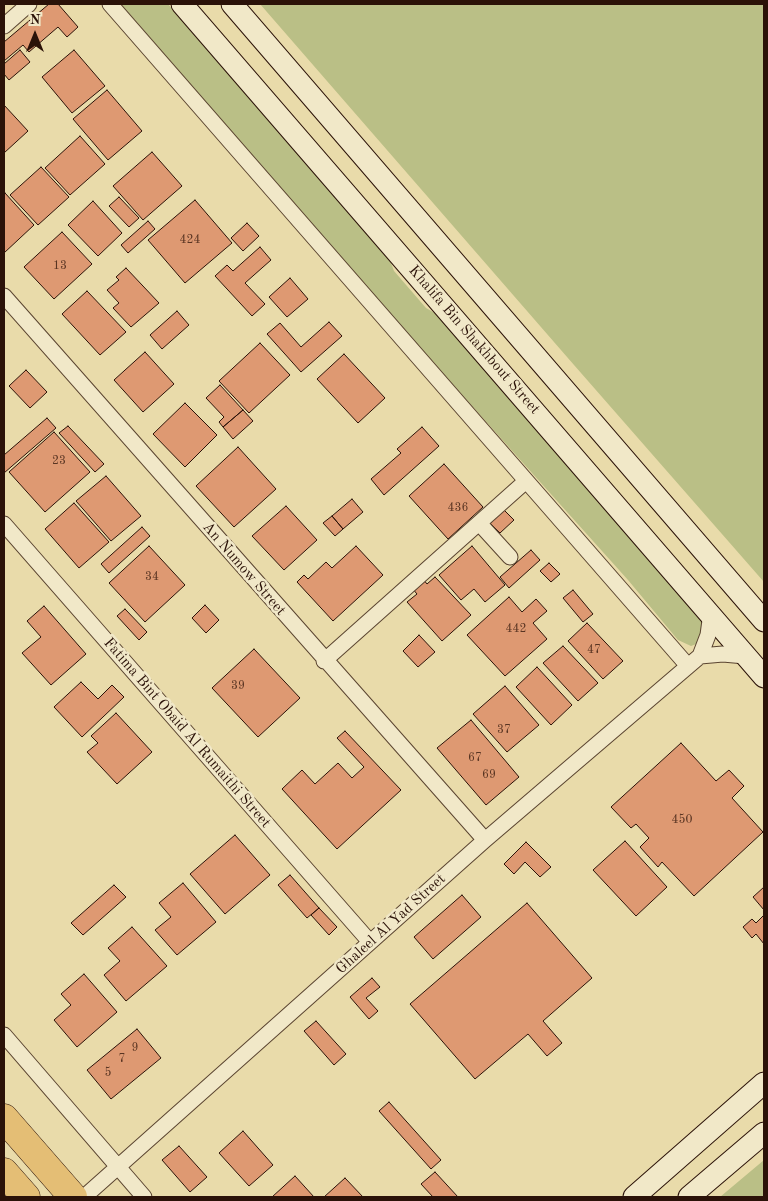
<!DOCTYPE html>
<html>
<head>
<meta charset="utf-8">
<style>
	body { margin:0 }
	#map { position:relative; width:768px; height:1201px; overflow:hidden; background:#e9dbaa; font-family:"Old Standard TT",serif }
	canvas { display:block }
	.frame { position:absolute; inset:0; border:5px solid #2b1208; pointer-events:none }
	.north { position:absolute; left:10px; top:10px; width:50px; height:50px; -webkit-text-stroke:4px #f1e8c8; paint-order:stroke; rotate:0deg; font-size:14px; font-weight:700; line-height:20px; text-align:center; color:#2b1208 }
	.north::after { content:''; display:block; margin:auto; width:18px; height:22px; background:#2b1208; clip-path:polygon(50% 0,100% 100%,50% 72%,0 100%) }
</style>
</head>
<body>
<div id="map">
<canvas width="768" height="1201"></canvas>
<div class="frame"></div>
<div class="north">N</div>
</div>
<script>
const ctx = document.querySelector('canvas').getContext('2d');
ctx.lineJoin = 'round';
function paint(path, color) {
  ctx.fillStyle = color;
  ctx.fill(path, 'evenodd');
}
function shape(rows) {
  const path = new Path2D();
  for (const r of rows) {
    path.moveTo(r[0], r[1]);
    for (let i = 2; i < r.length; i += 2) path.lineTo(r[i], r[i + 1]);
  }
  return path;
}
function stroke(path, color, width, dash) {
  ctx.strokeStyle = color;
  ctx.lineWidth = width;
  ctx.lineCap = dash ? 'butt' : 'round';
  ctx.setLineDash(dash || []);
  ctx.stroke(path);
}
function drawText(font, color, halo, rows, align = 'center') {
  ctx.font = font + ' "Old Standard TT",serif';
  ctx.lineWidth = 5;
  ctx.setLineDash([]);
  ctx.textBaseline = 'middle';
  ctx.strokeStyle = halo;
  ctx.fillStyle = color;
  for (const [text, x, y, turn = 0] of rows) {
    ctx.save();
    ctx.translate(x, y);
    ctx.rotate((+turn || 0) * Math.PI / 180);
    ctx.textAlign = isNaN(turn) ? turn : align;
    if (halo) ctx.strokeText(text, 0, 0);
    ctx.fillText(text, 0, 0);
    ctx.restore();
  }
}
const green = shape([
	[121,4,168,4,388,255,394,271,426,308,447,320,710,622,707,640,691,646,678,640,628,580,384,308],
	[260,4,764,4,764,582,574,365],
	[764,1160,764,1197,720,1197]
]);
const building = shape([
	[49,4,58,4,78,27,67,37,58,27,29,52,23,45,4,61,4,42,49,4],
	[20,50,30,62,9,80,4,74,4,64,20,50],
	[74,50,105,86,72,113,42,77,74,50],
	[107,90,142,131,108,160,73,119,107,90],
	[4,105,28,131,4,153,4,105],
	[80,136,105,164,70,195,45,168,80,136],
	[152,152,182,186,143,220,113,186,152,152],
	[41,167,69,197,38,225,10,195,41,167],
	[5,193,34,225,4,253,4,194,5,193],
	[119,197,139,218,129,227,109,206,119,197],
	[195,200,232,243,185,283,148,240,195,200],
	[93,201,122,233,98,256,68,225,93,201],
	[148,221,155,229,128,253,121,245,148,221],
	[247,223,259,236,243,251,231,238,247,223],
	[62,232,92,264,54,299,24,267,62,232],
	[260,247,271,260,245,283,265,304,252,316,215,276,227,265,233,271,260,247],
	[126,268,159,303,131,327,113,308,119,303,107,290,119,280,116,277,126,268],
	[290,278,308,299,287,317,269,297,290,278],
	[87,291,126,332,100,355,62,314,87,291],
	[177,311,189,325,162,349,150,335,177,311],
	[329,322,342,336,301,372,267,334,280,323,301,347,329,322],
	[260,343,290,375,249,413,219,381,260,343],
	[145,352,174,384,143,412,114,380,145,352],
	[344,354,385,398,358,423,317,379,344,354],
	[26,370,47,392,30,408,9,386,26,370],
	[220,385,243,410,223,427,219,422,224,417,206,398,220,385],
	[185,403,217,435,185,467,153,434,185,403],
	[243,410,253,421,233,439,223,427,243,410],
	[47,418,56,428,4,473,4,455,47,418],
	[68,426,104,464,95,472,59,433,68,426],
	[422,427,439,446,384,495,371,479,401,453,397,449,422,427],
	[54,432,90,472,45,512,9,472,54,432],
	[238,447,276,489,234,527,196,486,238,447],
	[444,464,483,507,448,539,409,496,444,464],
	[106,476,141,516,111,541,76,501,106,476],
	[352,499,363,512,343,529,332,516,352,499],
	[74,503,109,542,79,568,45,529,74,503],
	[286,506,317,540,284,570,252,536,286,506],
	[502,508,514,520,500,533,488,521,502,508],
	[332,516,343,529,335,536,323,523,332,516],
	[142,527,150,536,109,573,101,564,142,527],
	[149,546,185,585,145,622,109,583,149,546],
	[356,546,383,575,333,621,297,582,304,575,308,579,326,562,332,568,356,546],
	[472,546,505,585,485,602,474,589,461,600,439,575,472,546],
	[531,550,540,560,509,588,500,577,531,550],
	[549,563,560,574,551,582,540,571,549,563],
	[435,577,471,615,442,641,407,602,417,594,412,588,423,579,427,584,435,577],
	[573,590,593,614,583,622,563,598,573,590],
	[509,597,522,612,536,599,547,611,533,623,547,639,505,676,467,635,509,597],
	[205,605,219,620,206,633,192,618,205,605],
	[44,606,86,654,51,685,22,653,41,637,27,621,44,606],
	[125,609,147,632,139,640,117,616,125,609],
	[587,623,623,661,603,679,568,641,587,623],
	[419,635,435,652,418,667,403,651,419,635],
	[563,646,598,683,578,701,543,663,563,646],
	[254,649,300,698,258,737,212,688,254,649],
	[537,667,572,705,551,725,516,687,537,667],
	[81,682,98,699,112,685,124,697,82,737,54,707,81,682],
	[505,686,539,725,507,752,473,714,505,686],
	[116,713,152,752,117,784,87,752,98,743,91,736,116,713],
	[471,720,519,777,486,805,437,748,471,720],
	[345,731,401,790,337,849,282,789,302,770,315,784,338,763,352,778,364,767,337,738,345,731],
	[681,743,716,781,729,770,744,786,732,798,763,832,694,896,662,862,658,867,640,847,649,838,636,824,631,828,611,807,681,743],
	[235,835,270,875,225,914,190,874,235,835],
	[625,841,667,887,636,916,593,870,625,841],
	[526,842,551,867,540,877,525,862,514,874,504,864,526,842],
	[290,875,319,908,307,918,278,885,290,875],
	[183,883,216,922,177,955,155,930,171,917,159,903,183,883],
	[114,885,126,897,83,935,71,923,114,885],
	[764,887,764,910,753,897,764,887],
	[462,895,481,917,433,959,414,937,462,895],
	[527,903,592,978,543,1021,562,1043,547,1056,528,1034,475,1079,410,1004,527,903],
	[319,908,337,927,329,935,311,915,319,908],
	[764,915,764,944,756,934,752,938,743,927,752,919,756,923,764,915],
	[132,927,167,966,126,1001,104,975,120,961,108,948,132,927],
	[84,974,117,1012,77,1047,54,1020,71,1005,61,994,84,974],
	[372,978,380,987,366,998,378,1011,369,1019,350,997,372,978],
	[316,1021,346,1054,334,1065,304,1031,316,1021],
	[137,1029,161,1058,111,1099,87,1070,137,1029],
	[389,1102,441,1160,431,1169,379,1111,389,1102],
	[243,1131,273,1165,249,1186,219,1153,243,1131],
	[179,1146,207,1177,190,1192,162,1160,179,1146],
	[435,1172,458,1197,433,1197,421,1184,435,1172],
	[295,1176,314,1197,272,1197,295,1176],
	[345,1178,363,1197,324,1197,345,1178]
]);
const street = shape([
	[110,4,688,666],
	[4,26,29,4],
	[4,296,485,840],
	[479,523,510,557],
	[4,524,370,942],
	[700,656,723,654,745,656],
	[324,661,526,481],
	[4,1035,144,1197],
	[84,1197,485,840,700,656,708,635,711,613]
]);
const secondary = shape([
	[182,4,764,677],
	[232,4,764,621],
	[634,1197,764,1083],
	[689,1197,764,1133]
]);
const highway = shape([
	[4,1118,73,1197],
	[4,1172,26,1197]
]);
const numberNames = [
	["424",190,240],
	["13",60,266],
	["23",59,461],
	["436",458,508],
	["34",152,577],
	["442",516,629],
	["47",594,650],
	["39",238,686],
	["37",504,730],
	["67",475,758],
	["69",489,775],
	["450",682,820],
	["9",135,1048],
	["7",122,1059],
	["5",108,1073]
];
const streetNames = [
	["Khalifa Bin Shakhbout Street",474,340,49],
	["An Numow Street",244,569,49],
	["Fatima Bint Obaid Al Rumaithi Street",187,733,49],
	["Ghaleel Al Yad Street",391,924,-42]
];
paint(green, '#babf86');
paint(building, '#de9972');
stroke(building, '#2b1208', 1);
stroke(street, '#5a4430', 17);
stroke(secondary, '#2b1208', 23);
stroke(highway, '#2b1208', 29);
stroke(street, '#f1e8c8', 15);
stroke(secondary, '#f1e8c8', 21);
stroke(highway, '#e4be75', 28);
drawText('12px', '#583422', null, numberNames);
drawText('15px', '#2b1208', '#f1e8c8', streetNames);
</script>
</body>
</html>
